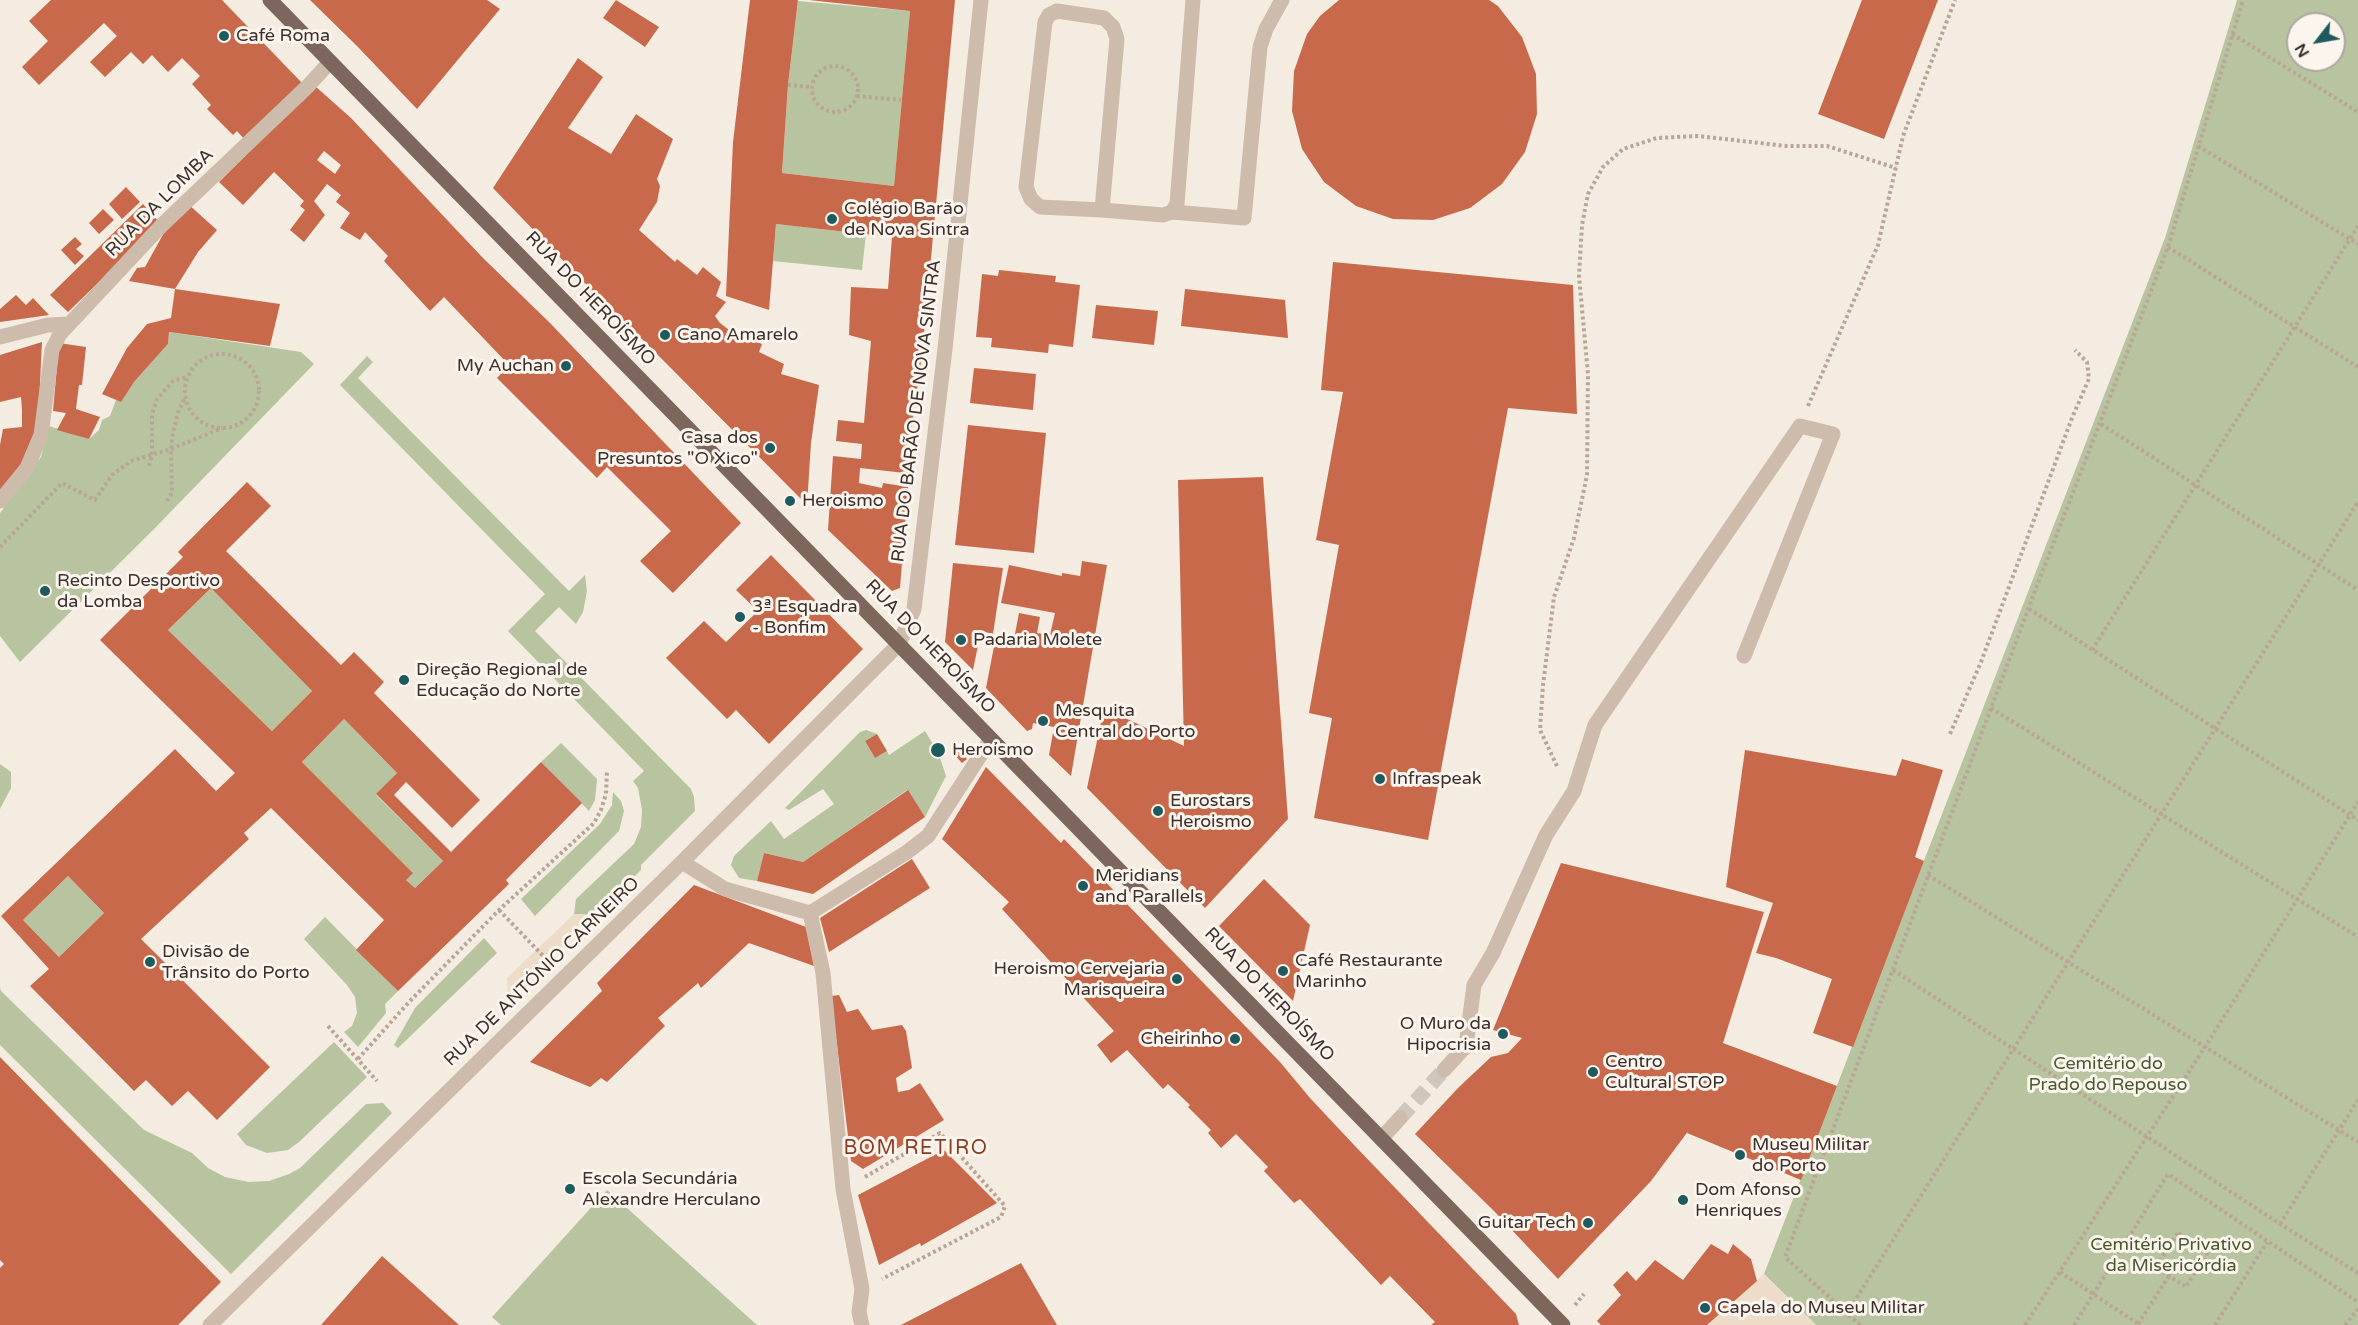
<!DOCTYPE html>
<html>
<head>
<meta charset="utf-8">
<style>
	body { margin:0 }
	#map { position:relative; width:2358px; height:1325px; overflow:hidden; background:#f4ebe1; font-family:"Varela Round",sans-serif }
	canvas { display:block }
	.north { position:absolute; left:2286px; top:12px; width:60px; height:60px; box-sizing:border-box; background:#fbf5ee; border:2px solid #aea6a0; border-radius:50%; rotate:239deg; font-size:16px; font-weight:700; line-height:24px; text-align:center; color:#3b302b }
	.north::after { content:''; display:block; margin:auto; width:21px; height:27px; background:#1f5a5e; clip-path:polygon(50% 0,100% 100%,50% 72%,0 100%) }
</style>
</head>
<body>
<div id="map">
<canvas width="2358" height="1325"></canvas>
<div class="north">N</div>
</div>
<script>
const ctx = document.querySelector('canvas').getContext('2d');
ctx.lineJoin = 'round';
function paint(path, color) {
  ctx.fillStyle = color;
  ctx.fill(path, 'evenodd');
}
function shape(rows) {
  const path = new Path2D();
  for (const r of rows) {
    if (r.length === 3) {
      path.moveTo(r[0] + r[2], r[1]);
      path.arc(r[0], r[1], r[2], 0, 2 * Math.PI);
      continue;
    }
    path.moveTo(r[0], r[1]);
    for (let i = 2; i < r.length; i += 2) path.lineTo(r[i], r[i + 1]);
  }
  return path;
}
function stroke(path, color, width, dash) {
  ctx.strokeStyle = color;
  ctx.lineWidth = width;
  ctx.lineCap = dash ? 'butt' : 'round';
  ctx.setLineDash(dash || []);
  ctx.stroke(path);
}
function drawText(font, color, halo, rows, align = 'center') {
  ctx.font = font + ' "Varela Round",sans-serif';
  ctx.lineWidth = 6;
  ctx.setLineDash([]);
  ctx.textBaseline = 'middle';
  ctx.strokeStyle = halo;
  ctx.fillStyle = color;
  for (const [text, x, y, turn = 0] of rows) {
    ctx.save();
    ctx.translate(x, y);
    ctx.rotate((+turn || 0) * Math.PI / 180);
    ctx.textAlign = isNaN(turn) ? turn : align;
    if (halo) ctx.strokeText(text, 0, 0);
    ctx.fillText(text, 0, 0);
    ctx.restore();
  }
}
const green = shape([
	[2237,0,2358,0,2358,1325,1816,1325,1764,1274,2165,238],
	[2298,24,2334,24,2334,60,2298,60],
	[798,1,910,11,894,186,782,173,788,85],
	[776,224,866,234,862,270,773,261],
	[169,332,301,352,314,364,155,528,20,662,0,636,0,513,41,457,49,426,89,439,99,430,102,420,110,416,116,400,121,401,134,382,168,344],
	[367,356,373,362,358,378,569,591,585,575,587,591,583,612,576,624,559,607,535,631,691,789,694,797,695,811,641,865,641,870,595,915,574,914,576,899,634,844,641,827,642,810,638,788,633,781,644,771,508,631,545,594,340,385],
	[211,588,312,691,272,731,168,630],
	[344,719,397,773,376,795,443,861,415,888,406,880,412,872,302,762],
	[866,730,877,734,865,741,875,758,887,751,889,755,925,731,938,752,946,776,925,817,907,790,803,862,764,853,757,881,739,878,731,865,734,856,771,821,784,839,834,804,823,789,789,810,785,808,860,732],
	[561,743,597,779,595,800,589,811,541,762],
	[0,764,11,772,11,788,0,809],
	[613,792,621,801,624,811,619,831,535,916,521,899,600,824,612,805],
	[68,876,104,913,59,957,23,920],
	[325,917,398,991,385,1004,386,1013,358,1047,344,1032,352,1026,357,1013,355,997,347,985,304,939],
	[484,938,497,953,398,1048,394,1045,415,1008],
	[0,987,1,991,144,1130,192,1153,208,1168,225,1177,249,1182,269,1181,289,1174,300,1168,366,1104,383,1103,392,1113,231,1274,0,1045],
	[334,1042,367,1077,299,1142,288,1150,267,1153,246,1145,237,1134],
	[607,1190,757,1325,501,1325,492,1317]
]);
const plaza = shape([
	[574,914,595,915,508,1001,507,978],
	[1764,1274,1816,1325,1707,1325]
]);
const building = shape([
	[51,0,222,0,303,84,245,140,237,131,233,135,207,109,211,105,192,84,200,76,182,58,168,72,152,55,143,64,131,52,105,77,90,62,117,36,104,23,39,85,22,67,48,41,29,21],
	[310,0,487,0,500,9,417,109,357,46],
	[616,0,659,27,645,47,603,18],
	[750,0,798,0,788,85,782,173,894,186,910,11,809,0,955,0,922,355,905,473,860,468,859,483,882,488,883,483,908,487,900,588,892,591,828,530,833,456,861,459,862,444,836,441,838,420,864,423,871,341,849,335,851,287,888,289,892,237,776,224,769,310,726,296,733,142],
	[1339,0,1489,0,1498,6,1522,37,1536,74,1537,114,1525,152,1502,184,1470,208,1433,220,1393,219,1356,206,1324,182,1302,149,1292,111,1294,71,1307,34,1320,16],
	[1862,0,1938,0,1884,139,1818,114],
	[578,58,603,77,568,128,611,154,636,114,673,139,657,179,660,186,657,202,639,230,675,262,677,259,697,275,703,267,721,282,716,296,726,302,715,316,720,323,733,333,762,344,759,352,784,364,781,374,819,385,811,443,807,505,643,340,604,303,493,188],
	[315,86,351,118,483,258,550,323,741,523,673,593,640,561,671,531,607,467,597,478,497,378,509,365,444,297,430,311,384,261,388,256,365,232,360,240,340,228,350,213,336,202,341,195,327,184,314,201,325,215,304,242,290,230,305,210,300,206,304,201,274,172,243,205,219,182],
	[324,151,341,165,335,174,317,160],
	[126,187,140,202,122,219,109,204],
	[143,204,160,223,68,312,50,295],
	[188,204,217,230,198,252,175,289,280,304,270,346,169,332,168,344,134,382,121,402,102,394,127,348,147,324,171,318,175,289,129,281,137,268,145,267,170,222],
	[103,209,114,220,99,234,89,223],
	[75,237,82,244,76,249,84,256,75,265,61,250],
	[1333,262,1573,285,1577,414,1508,408,1428,840,1314,818,1332,718,1309,713,1339,545,1316,540,1343,392,1321,390],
	[999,270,1056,276,1055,282,1080,285,1073,347,1049,344,1048,353,991,347,992,338,976,337,982,274,998,276],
	[1185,289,1285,300,1288,338,1181,326],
	[16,295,26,305,33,298,49,315,0,322,0,309],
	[1096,305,1158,311,1154,345,1092,338],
	[42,342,38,426,30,450,0,497,0,445,3,429,22,427,22,410,21,397,0,402,0,355],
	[59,343,86,347,82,385,79,385,76,409,100,417,89,439,57,430,66,413,53,411],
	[974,368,1036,374,1033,410,970,403],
	[968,425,1046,433,1034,553,955,545],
	[1263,477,1288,819,1205,908,1087,788,1104,708,1184,746,1178,480],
	[247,482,271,506,226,551,341,665,354,652,384,682,374,693,480,800,452,828,406,782,394,795,451,852,541,762,582,803,506,880,509,884,398,991,356,950,384,920,271,808,244,833,249,839,141,939,270,1067,217,1120,188,1091,172,1106,146,1080,134,1091,30,986,49,969,1,916,175,749,216,791,235,773,100,640,183,557,178,552],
	[211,588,312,691,272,731,168,630],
	[344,719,397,773,376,794,443,861,415,888,406,880,413,873,302,762],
	[68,876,104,913,59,957,23,920],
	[771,555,863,649,769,744,736,710,727,719,666,658,704,621,726,642,758,611,736,590],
	[1082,561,1107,565,1071,776,1049,755,1054,727,1033,723,1032,729,1027,731,986,688,996,636,1014,639,1019,613,1040,617,1037,633,1050,635,1055,613,1001,603,1009,565,1062,576,1062,573,1080,576],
	[953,563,1003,568,993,634,981,631,973,670,945,642],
	[877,734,887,751,875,758,865,741],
	[955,747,967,759,962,763,951,751],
	[1745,750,1896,776,1902,759,1943,770,1915,857,1924,861,1853,1047,1813,1033,1832,979,1776,958,1756,953,1773,903,1726,887],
	[986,767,1061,843,1064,839,1280,1062,1310,1098,1355,1146,1516,1314,1519,1325,1431,1325,1435,1322,1390,1276,1381,1285,1300,1199,1294,1203,1264,1171,1268,1167,1236,1134,1221,1148,1208,1133,1211,1130,1188,1107,1190,1105,1168,1084,1163,1089,1127,1050,1111,1063,1097,1045,1114,1031,1002,909,1009,902,942,839],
	[908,790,925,817,813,894,757,881,764,853,803,862],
	[912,859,930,888,829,952,820,918],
	[1561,863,1764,912,1723,1043,1837,1086,1801,1180,1687,1133,1689,1130,1651,1181,1558,1279,1494,1211,1415,1134,1459,1087,1491,1057,1508,1053,1522,1038,1493,1030],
	[1264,879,1310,925,1293,1001,1219,926],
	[694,885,806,927,814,966,749,943,701,988,698,983,658,1018,665,1026,607,1082,601,1078,590,1087,530,1062,602,991,597,983],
	[839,995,847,1012,858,1009,872,1030,902,1025,906,1031,912,1068,896,1078,898,1092,909,1090,920,1083,944,1120,863,1169,851,1161,831,996],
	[0,1057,221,1282,178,1325,0,1325,0,1268,4,1264,0,1260],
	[944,1150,997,1203,921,1246,920,1243,879,1265,858,1195],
	[1711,1244,1728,1254,1733,1244,1751,1259,1757,1281,1707,1325,1601,1325,1597,1321,1621,1295,1613,1285,1627,1271,1636,1281,1655,1260,1683,1280],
	[382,1256,459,1325,321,1325],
	[1021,1263,1057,1325,901,1325]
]);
const minorTunnel = shape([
	[1400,1118,1444,1070]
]);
const path = shape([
	[2232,34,2358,112],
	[835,89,23],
	[788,85,811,87],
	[857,96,901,100],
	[2198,146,2358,244],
	[2168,247,2358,367],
	[222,391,37],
	[1808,406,1878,245,1903,136,1955,0],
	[2101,424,2358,590],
	[149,466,152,455,152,414,157,399,173,381,187,377],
	[167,501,172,493,171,449,173,433,178,412,185,398],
	[0,547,62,483,95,500,112,475,131,461,171,449,222,428],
	[2029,609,2358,820],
	[2092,650,2358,226],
	[1991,708,2358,937],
	[1950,734,1981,662,2072,418,2089,379,2087,362,2075,350],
	[1557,766,1540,730,1543,685,1554,597,1574,538,1587,475,1588,374,1579,276,1582,225,1588,194,1603,167,1623,149,1657,138,1698,136,1786,146,1827,146,1896,168],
	[1928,875,2358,1142],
	[499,910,549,962],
	[1893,970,2280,1224,2358,1273],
	[328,1026,377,1081],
	[358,1059,409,1002,499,910,594,823,601,810,606,794,607,770],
	[865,1177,940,1133,1005,1206,1001,1217,882,1279],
	[2280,1224,2358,1100],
	[2178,1233,2208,1252,2186,1287,2156,1267,2178,1233],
	[2060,1272,2140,1325],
	[1575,1305,1584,1294],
	[1847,1313,2358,502],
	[2138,1324,2169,1276],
	[1860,1325,1785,1257,2038,583,2168,247,2243,0],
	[2025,1325,2205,1047,2358,802],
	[2074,1325,2168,1174,2358,1302],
	[2215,1325,2267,1242],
	[2345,1325,2358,1309]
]);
const minor = shape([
	[1057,11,1104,18,1113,27,1117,39,1102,210,1040,207,1031,199,1026,187,1045,22,1049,15,1057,11],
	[1102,210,1163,215,1172,212,1244,218,1260,47,1266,29,1282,0],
	[1172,212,1177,204,1193,0],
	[0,337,48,325,69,324],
	[0,501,27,468,41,435,52,350,60,334,162,225,308,86,330,62],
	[682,862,725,889,810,913,907,852,928,836,991,739],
	[810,913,823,973,843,1189,862,1289,859,1312,862,1325],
	[1444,1070,1466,1046,1474,985,1493,953,1546,835,1574,791,1595,725,1800,426,1833,434,1744,656],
	[1381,1139,1400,1118],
	[210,1325,682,862,899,644,914,609,945,349,981,0]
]);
const major = shape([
	[270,0,1563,1325]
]);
const markers = [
	[224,36,6,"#1f5a5e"],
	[832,219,6,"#1f5a5e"],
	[665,335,6,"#1f5a5e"],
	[566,366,6,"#1f5a5e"],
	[770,448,6,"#1f5a5e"],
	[790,501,6,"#1f5a5e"],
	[45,591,6,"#1f5a5e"],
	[740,617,6,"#1f5a5e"],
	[961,640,6,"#1f5a5e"],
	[404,680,6,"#1f5a5e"],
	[1043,721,6,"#1f5a5e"],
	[938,750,8,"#1f5a5e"],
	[1380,779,6,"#1f5a5e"],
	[1158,811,6,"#1f5a5e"],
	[1083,886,6,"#1f5a5e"],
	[150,962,6,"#1f5a5e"],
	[1283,971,6,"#1f5a5e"],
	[1177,979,6,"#1f5a5e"],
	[1503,1034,6,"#1f5a5e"],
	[1235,1039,6,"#1f5a5e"],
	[1593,1072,6,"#1f5a5e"],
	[1740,1155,6,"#1f5a5e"],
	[570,1189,6,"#1f5a5e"],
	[1683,1200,6,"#1f5a5e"],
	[1588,1223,6,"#1f5a5e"],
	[1705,1308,6,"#1f5a5e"]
];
const poiNames = [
	["Café Roma",236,36],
	["Colégio Barão",844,209],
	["de Nova Sintra",844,230],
	["Cano Amarelo",677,335],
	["My Auchan",554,366,"right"],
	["Casa dos",758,438,"right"],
	["Presuntos \"O Xico\"",758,459,"right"],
	["Heroismo",802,501],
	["Recinto Desportivo",57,581],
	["da Lomba",57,602],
	["3ª Esquadra",752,607],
	["- Bonfim",752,628],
	["Padaria Molete",973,640],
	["Direção Regional de",416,670],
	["Educação do Norte",416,691],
	["Mesquita",1055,711],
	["Central do Porto",1055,732],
	["Heroísmo",952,750],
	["Infraspeak",1392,779],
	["Eurostars",1170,801],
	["Heroismo",1170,822],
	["Meridians",1095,876],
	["and Parallels",1095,897],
	["Divisão de",162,952],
	["Trânsito do Porto",162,973],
	["Café Restaurante",1295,961],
	["Marinho",1295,982],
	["Heroismo Cervejaria",1165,969,"right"],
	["Marisqueira",1165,990,"right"],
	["O Muro da",1491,1024,"right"],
	["Hipocrisia",1491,1045,"right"],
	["Cheirinho",1223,1039,"right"],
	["Centro",1605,1062],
	["Cultural STOP",1605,1083],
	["Museu Militar",1752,1145],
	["do Porto",1752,1166],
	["Escola Secundária",582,1179],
	["Alexandre Herculano",582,1200],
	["Dom Afonso",1695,1190],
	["Henriques",1695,1211],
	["Guitar Tech",1576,1223,"right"],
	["Capela do Museu Militar",1717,1308]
];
const streetNames = [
	["RUA DA LOMBA",160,203,-45],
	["RUA DO HEROÍSMO",590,299,46],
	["RUA DO BARÃO DE NOVA SINTRA",917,411,-83],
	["RUA DO HEROÍSMO",930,647,46],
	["RUA DE ANTÓNIO CARNEIRO",542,972,-44],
	["RUA DO HEROÍSMO",1269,995,46]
];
const parkNames = [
	["Cemitério do",2108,1064],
	["Prado do Repouso",2108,1085],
	["Cemitério Privativo",2171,1245],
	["da Misericórdia",2171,1266]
];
const neighbourhoodNames = [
	["BOM RETIRO",916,1149]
];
paint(green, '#b8c4a0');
paint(plaza, '#ecdcc8');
paint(building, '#c8694b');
stroke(minorTunnel, '#cfc6bd', 15, [15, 8]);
stroke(path, '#b9a596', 4, [3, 3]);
stroke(minor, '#cdbbac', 15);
stroke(major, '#7d675c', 15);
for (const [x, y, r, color] of markers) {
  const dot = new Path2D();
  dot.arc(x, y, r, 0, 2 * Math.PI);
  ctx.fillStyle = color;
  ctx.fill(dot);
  stroke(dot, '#fbf5ee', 2);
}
drawText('18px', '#3b302b', '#fbf5ee', poiNames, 'left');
drawText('18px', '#3b302b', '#fbf5ee', streetNames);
drawText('18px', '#4a5a2e', '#fbf5ee', parkNames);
ctx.letterSpacing = '1.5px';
drawText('20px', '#8c3b22', '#fbf5ee', neighbourhoodNames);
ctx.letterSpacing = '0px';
</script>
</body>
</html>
